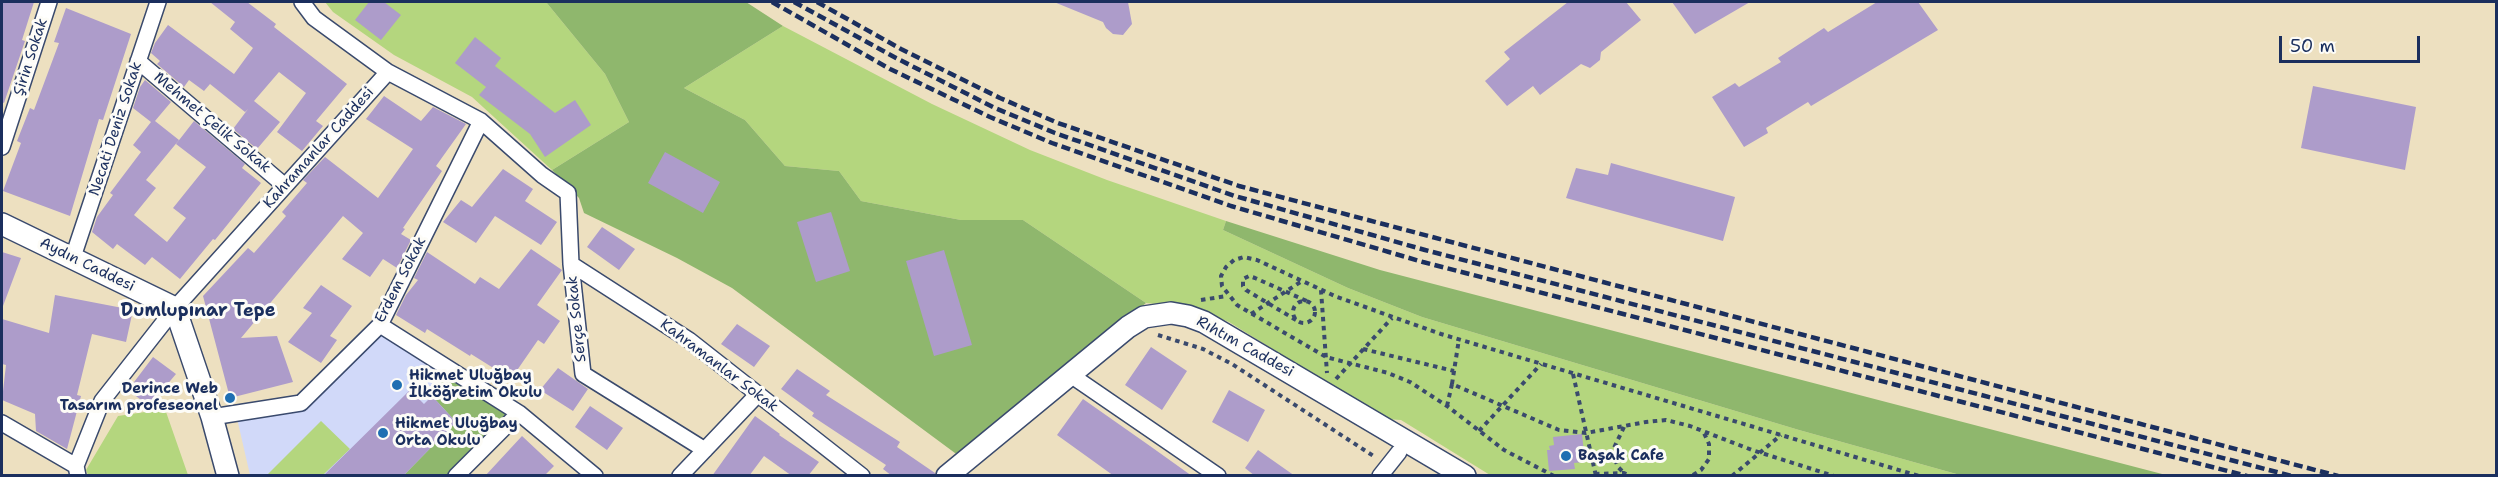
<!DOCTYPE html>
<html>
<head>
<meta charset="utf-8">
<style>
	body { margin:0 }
	#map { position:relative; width:2498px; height:477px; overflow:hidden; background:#ede0c0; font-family:"Shantell Sans",sans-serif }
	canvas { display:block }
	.frame { position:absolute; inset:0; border:3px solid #1b2f5e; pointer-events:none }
	.scale { position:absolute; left:2279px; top:36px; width:141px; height:27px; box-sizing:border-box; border:3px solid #1b2f5e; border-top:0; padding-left:8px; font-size:18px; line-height:21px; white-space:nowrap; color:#1b2f5e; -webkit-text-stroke:4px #fdfcf7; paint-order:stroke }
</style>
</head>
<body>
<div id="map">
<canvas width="2498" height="477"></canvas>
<div class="frame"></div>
<div class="scale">50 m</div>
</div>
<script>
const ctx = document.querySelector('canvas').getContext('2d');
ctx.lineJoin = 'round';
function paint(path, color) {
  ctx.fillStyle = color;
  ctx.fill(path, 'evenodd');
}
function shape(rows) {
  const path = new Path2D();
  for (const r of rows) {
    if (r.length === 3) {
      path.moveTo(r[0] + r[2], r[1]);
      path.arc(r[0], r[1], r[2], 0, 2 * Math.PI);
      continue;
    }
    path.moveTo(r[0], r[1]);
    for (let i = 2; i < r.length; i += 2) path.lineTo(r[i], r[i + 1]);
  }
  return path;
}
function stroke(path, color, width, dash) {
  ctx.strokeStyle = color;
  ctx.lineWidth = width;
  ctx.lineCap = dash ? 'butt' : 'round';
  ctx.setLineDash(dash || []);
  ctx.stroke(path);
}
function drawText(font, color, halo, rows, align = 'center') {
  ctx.font = font + ' "Shantell Sans",sans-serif';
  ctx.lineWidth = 6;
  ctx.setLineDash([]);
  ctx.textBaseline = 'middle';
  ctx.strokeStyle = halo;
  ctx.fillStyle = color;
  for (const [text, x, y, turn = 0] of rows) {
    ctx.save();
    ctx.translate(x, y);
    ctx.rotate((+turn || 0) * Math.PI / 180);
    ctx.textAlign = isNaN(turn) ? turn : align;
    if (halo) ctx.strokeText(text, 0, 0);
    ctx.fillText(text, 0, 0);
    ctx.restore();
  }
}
const built = shape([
	[380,325,519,413,456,476,250,475,236,414,301,403]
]);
const green = shape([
	[325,2,546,2,605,74,629,122,552,170,472,97,394,55,333,12],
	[783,26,932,104,1030,150,1107,180,1226,221,1223,230,1348,288,1422,317,1799,430,1960,475,1490,475,1401,420,1385,419,1229,322,1193,308,1146,303,1023,220,961,220,861,201,839,171,785,166,745,120,684,88],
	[165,409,188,475,88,475,86,470,118,416],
	[321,421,350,449,323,475,267,475]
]);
const forest = shape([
	[546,2,746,2,783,26,684,88,745,120,785,166,839,171,861,201,961,220,1023,220,1146,303,959,456,732,288,677,258,584,213,579,198,552,170,629,122,605,74],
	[1226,221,1380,270,2166,475,1960,475,1799,430,1422,317,1348,288,1223,230],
	[446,367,519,413,456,475,403,476,456,422,432,396]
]);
const building = shape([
	[2,2,34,2,22,40,25,41,4,103,2,102],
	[210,2,247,2,276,24,274,27,347,84,316,121,323,126,302,151,277,132,306,93,279,72,254,101,280,122,257,149,233,129,248,109,245,112,210,84,204,91,189,80,184,87,157,64,160,61,151,53,155,43,168,25,234,74,253,48,230,29,235,22],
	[369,2,384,2,401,15,381,40,355,20],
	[1054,2,1128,2,1132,24,1123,35,1113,34,1106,28,1103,22],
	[1568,2,1626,2,1641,20,1601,52,1600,60,1590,68,1581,64,1540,95,1533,86,1507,106,1485,81,1510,59,1504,52],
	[1672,2,1750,2,1695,34],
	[1877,2,1918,2,1938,30,1811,106,1808,102,1766,128,1768,133,1744,147,1712,97,1735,83,1739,87,1781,62,1778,58,1824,28,1828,32],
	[66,8,131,34,103,120,99,119,70,216,3,191,21,143,17,141,30,108,34,110,59,43,54,42],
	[475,37,501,58,495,66,555,113,575,100,591,125,545,157,530,134,479,95,486,87,455,63],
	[145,80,171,102,155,121,179,140,146,180,156,188,134,215,167,242,186,218,173,208,206,167,176,144,194,121,245,164,242,168,261,183,215,240,213,239,180,279,152,257,145,265,117,244,113,249,92,232,97,217,113,195,110,193,141,152,133,145,151,122,133,108,140,87],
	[2313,86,2416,107,2405,170,2301,148],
	[384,96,421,121,433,107,466,124,436,166,442,171,403,228,405,229,401,234,411,240,397,268,383,259,370,277,342,259,363,233,343,216,241,338,277,336,293,382,230,398,203,296,248,248,254,253,286,216,282,212,307,183,303,180,325,157,378,198,413,149,366,119],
	[665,152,720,182,703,213,648,183],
	[1611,163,1735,197,1723,241,1566,198,1576,168,1608,175],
	[503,169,533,189,525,201,557,222,541,245,495,216,476,243,443,222,461,200,472,207],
	[831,212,850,271,816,282,797,222],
	[602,227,635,249,619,270,587,247],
	[531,249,562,270,537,305,560,321,544,344,538,340,511,379,471,354,470,356,427,329,425,333,396,315,406,295,418,280,414,278,427,252,475,284,480,277,499,289],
	[944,250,972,345,934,356,906,261],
	[2,252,21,258,3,306,2,306],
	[321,285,352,306,330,336,337,340,321,363,288,342,312,313,303,308],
	[55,295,133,310,126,342,92,334,77,395,81,396,67,449,36,431,35,414,2,400,6,365,2,364,2,319,49,333],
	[737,324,770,346,754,367,721,344],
	[1151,347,1187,371,1162,410,1125,385],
	[153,357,176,374,149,406,128,390],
	[558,368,588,389,573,411,540,390],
	[797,369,830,391,826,395,900,442,897,447,935,473,935,476,892,476,883,469,886,465,812,416,814,413,781,389],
	[410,390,424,404,432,396,456,422,403,476,323,476],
	[1229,390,1265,410,1248,442,1212,422],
	[1083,399,1150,446,1192,476,1114,476,1057,435],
	[590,406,623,428,607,450,575,427],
	[755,416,780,434,779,435,819,462,808,476,792,476,764,456,749,476,712,476],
	[1582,434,1585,462,1574,463,1575,469,1549,471,1547,450,1550,450,1549,446,1554,445,1553,437],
	[522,436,554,466,544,476,485,476],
	[1258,450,1295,476,1255,476,1245,468]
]);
const path = shape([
	[1321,290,1327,373],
	[1201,300,1227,296],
	[1304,312,11],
	[1251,314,1302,281],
	[1296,320,1246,290,1243,286,1243,279,1249,276,1255,278,1309,302],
	[1158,335,1203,349,1232,364,1375,457],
	[1363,349,1454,371],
	[1573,374,1596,476],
	[1336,379,1392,318],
	[1452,384,1459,339],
	[1447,406,1452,384,1559,430,1586,433,1646,422,1666,420,1690,426,1752,450,1834,476],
	[1624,427,1612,452,1618,467,1624,473],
	[1479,431,1541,364],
	[1595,474,1624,473,1631,476],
	[1693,475,1701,470,1709,459,1709,444,1704,433],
	[1554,476,1504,450,1447,406,1410,382,1388,373,1326,357,1237,305,1222,286,1221,276,1226,267,1234,260,1244,257,1257,260,1337,297,1441,334,1919,476],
	[1732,476,1781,435]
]);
const street = shape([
	[138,61,285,186],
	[388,72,481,121,542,175,568,193,571,264,583,374,705,450],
	[2,147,49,2],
	[73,257,158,2],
	[571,264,689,340,862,476],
	[380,325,519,413,595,476],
	[1078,380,1218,476],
	[212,417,301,403,380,325,481,121],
	[2,423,76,466],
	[78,476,76,466,102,401,175,308,388,72,314,18,302,2],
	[456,476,519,413],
	[680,476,757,395],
	[1380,476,1399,452]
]);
const secondary = shape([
	[2,224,175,308,212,417,228,476],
	[947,476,1128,327,1144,317,1171,313,1188,316,1204,322,1465,476]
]);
const rail = shape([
	[772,2,890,69,990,117,1052,143,1231,206,1423,262,2247,476],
	[794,2,896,58,995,108,1055,133,1235,196,1425,250,2292,476],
	[817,2,901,49,1000,98,1058,123,1239,186,2338,476]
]);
const markers = [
	[397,385,6,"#1f6fb2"],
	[230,398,6,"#1f6fb2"],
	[383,433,6,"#1f6fb2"],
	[1566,456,6,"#1f6fb2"]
];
const streetNames = [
	["Şirin Sokak",31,57,-72],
	["Mehmet Çelik Sokak",212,123,40],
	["Necati Deniz Sokak",116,129,-72],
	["Kahramanlar Caddesi",319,148,-48],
	["Aydın Caddesi",87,265,26],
	["Erdem Sokak",401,280,-63],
	["Serçe Sokak",577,319,-96],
	["Rıhtım Caddesi",1245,347,29],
	["Kahramanlar Sokak",719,366,37]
];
const poiNames = [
	["Hikmet Uluğbay",409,376],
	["İlköğretim Okulu",409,393],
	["Derince Web",218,389,"right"],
	["Tasarım profeseonel",218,406,"right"],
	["Hikmet Uluğbay",395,424],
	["Orta Okulu",395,441],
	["Başak Cafe",1578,456]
];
const quarterNames = [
	["Dumlupınar Tepe",198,311]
];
paint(built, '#d1d9f9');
paint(green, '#b4d67e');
paint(forest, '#8fb76d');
paint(building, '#ad9cca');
stroke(street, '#3a4a6d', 18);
stroke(secondary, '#3a4a6d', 24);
stroke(path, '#3a4a6d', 4, [4.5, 4.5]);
stroke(street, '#fff', 15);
stroke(secondary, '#fff', 21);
stroke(rail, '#1b2f5e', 4.5, [9, 4.5]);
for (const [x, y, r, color] of markers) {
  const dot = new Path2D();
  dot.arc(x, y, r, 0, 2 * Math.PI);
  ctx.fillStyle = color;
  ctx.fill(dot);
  stroke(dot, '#fdfcf7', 2);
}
drawText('15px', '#1b2f5e', '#fdfcf7', streetNames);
drawText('bold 15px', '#1b2f5e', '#fdfcf7', poiNames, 'left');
drawText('bold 18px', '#1b2f5e', '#fdfcf7', quarterNames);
</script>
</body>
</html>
